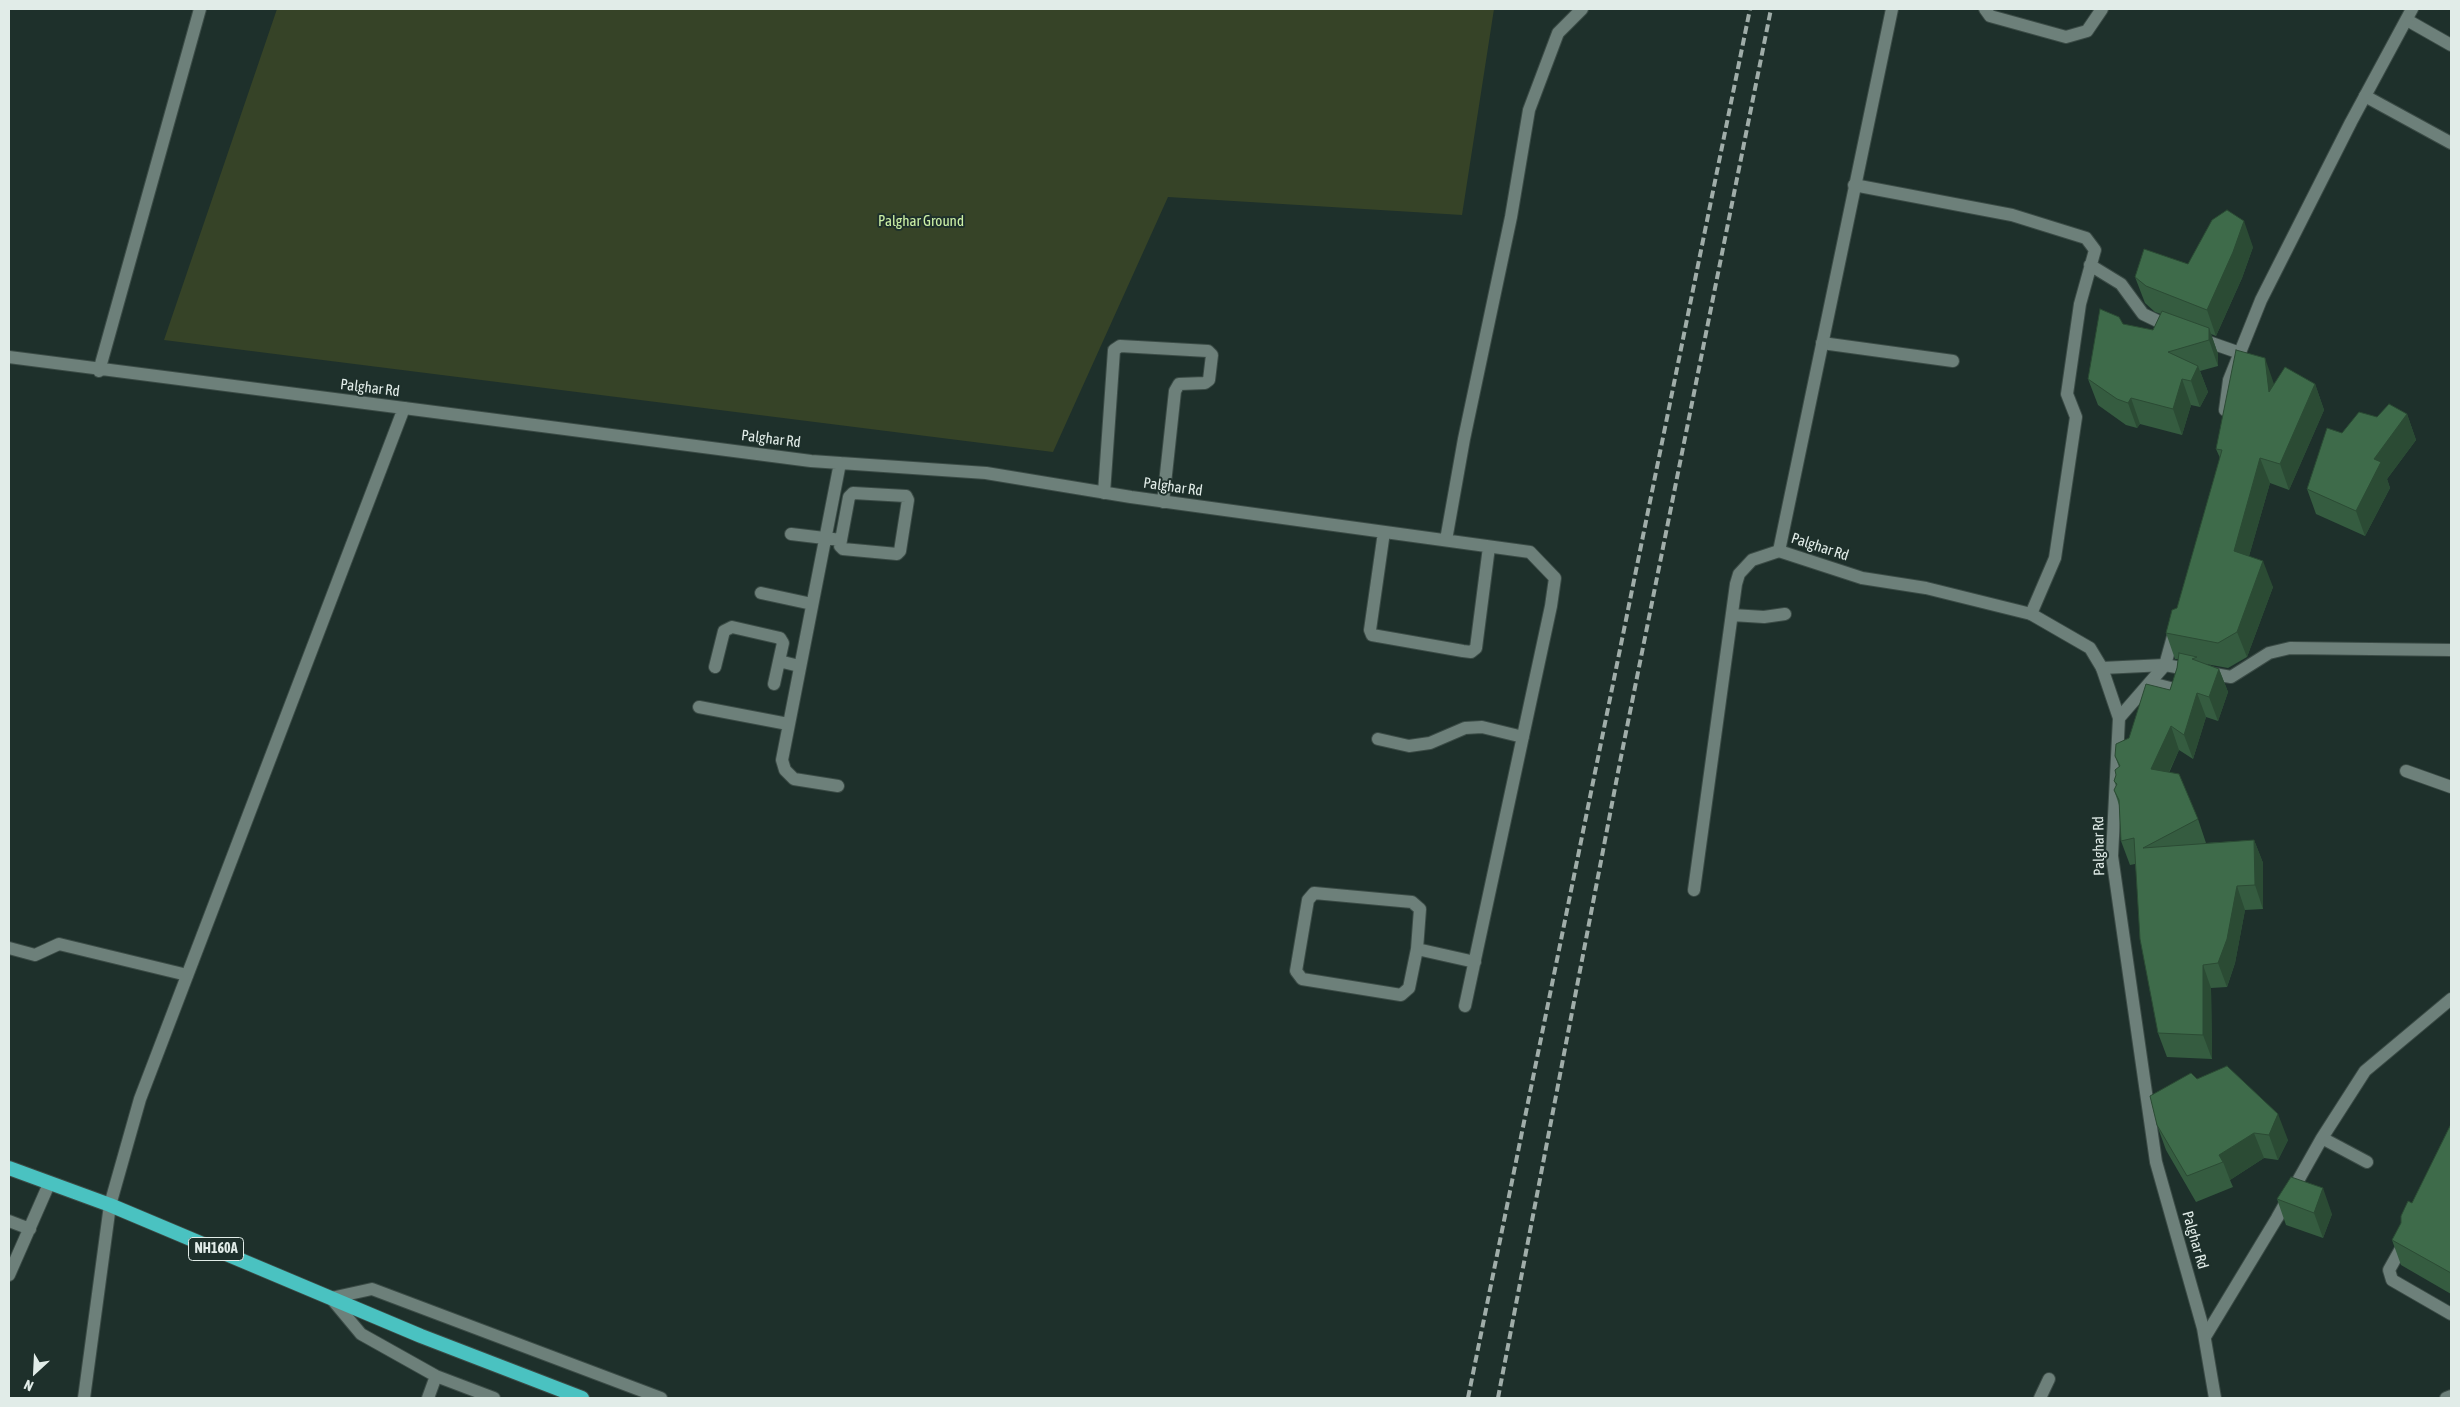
<!DOCTYPE html>
<html>
<head>
<meta charset="utf-8">
<style>
	body { margin:0 }
	#map { position:relative; width:2460px; height:1407px; overflow:hidden; background:#1e302b; font-family:"Asap Condensed",sans-serif }
	canvas { display:block }
	.frame { position:absolute; inset:0; border:10px solid #e1ece8; pointer-events:none }
	.north { position:absolute; left:10px; top:1347px; width:50px; height:50px; -webkit-text-stroke:4px #1e302b; paint-order:stroke; rotate:205deg; font-size:14px; font-weight:700; line-height:20px; text-align:center; color:#e1ece8 }
	.north::after { content:''; display:block; margin:auto; width:18px; height:22px; background:#e1ece8; clip-path:polygon(50% 0,100% 100%,50% 72%,0 100%) }
</style>
</head>
<body>
<div id="map">
<canvas width="2460" height="1407"></canvas>
<div class="frame"></div>
<div class="north">N</div>
</div>
<script>
const ctx = document.querySelector('canvas').getContext('2d');
ctx.lineJoin = 'round';
function paint(path, color) {
  ctx.fillStyle = color;
  ctx.fill(path, 'evenodd');
}
function shape(rows) {
  const path = new Path2D();
  for (const r of rows) {
    path.moveTo(r[0], r[1]);
    for (let i = 2; i < r.length; i += 2) path.lineTo(r[i], r[i + 1]);
  }
  return path;
}
function stroke(path, color, width, dash) {
  ctx.strokeStyle = color;
  ctx.lineWidth = width;
  ctx.lineCap = dash ? 'butt' : 'round';
  ctx.setLineDash(dash || []);
  ctx.stroke(path);
}
function drawText(font, color, halo, rows, align = 'center') {
  ctx.font = font + ' "Asap Condensed",sans-serif';
  ctx.lineWidth = 4;
  ctx.setLineDash([]);
  ctx.textBaseline = 'middle';
  ctx.strokeStyle = halo;
  ctx.fillStyle = color;
  for (const [text, x, y, turn = 0] of rows) {
    ctx.save();
    ctx.translate(x, y);
    ctx.rotate((+turn || 0) * Math.PI / 180);
    ctx.textAlign = isNaN(turn) ? turn : align;
    if (halo) ctx.strokeText(text, 0, 0);
    ctx.fillText(text, 0, 0);
    ctx.restore();
  }
}
const green = shape([
	[277,9,1494,9,1462,215,1168,197,1053,452,164,340]
]);
const minor = shape([
	[1985,9,1990,16,2066,37,2087,31,2102,9],
	[2407,20,2451,45],
	[2365,96,2451,143],
	[1854,185,2012,215,2086,238,2095,250,2080,304,2067,394,2076,417,2055,558,2031,614],
	[2090,265,2121,284,2143,314,2172,328],
	[2200,339,2240,353],
	[1822,343,1953,361],
	[404,408,811,461,986,473,1131,497,1530,552,1555,578,1551,606,1465,1006],
	[1104,493,1114,350,1120,346,1208,351,1212,355,1209,380,1205,383,1179,384,1175,391,1163,502],
	[1384,532,1370,630,1372,635,1463,651,1471,652,1476,648,1489,547],
	[791,534,841,540,840,546,843,549,897,554,900,551,908,500,906,496,853,493,849,497,841,540],
	[1446,540,1464,439,1511,217,1529,110,1558,33,1582,9],
	[761,593,812,604],
	[1732,615,1764,617,1785,614],
	[715,667,724,631,732,627,780,638,783,643,779,661,799,666],
	[2102,668,2165,665,2231,677,2269,653,2290,648,2451,650],
	[2151,683,2178,690],
	[774,684,779,661],
	[699,707,788,724],
	[1378,739,1409,746,1430,743,1465,728,1482,727,1523,737],
	[2406,771,2451,787],
	[838,786,794,779,785,770,782,760,840,463],
	[1694,890,1736,584,1739,574,1752,560,1779,551],
	[9,948,35,955,59,944,187,975],
	[1417,949,1420,909,1412,902,1314,893,1308,900,1296,971,1302,979,1401,995,1409,988,1417,949,1475,962],
	[2322,1138,2367,1162],
	[9,1221,30,1229],
	[2403,1245,2389,1270,2392,1280,2451,1314],
	[9,1275,49,1184],
	[2205,1337,2277,1218,2322,1138,2365,1071,2451,999],
	[84,1398,110,1205],
	[428,1398,436,1376],
	[494,1398,436,1376,361,1334,331,1298,372,1289,661,1398],
	[2040,1398,2049,1379],
	[2446,1398,2451,1396]
]);
const tertiary = shape([
	[1892,9,1779,551,1862,578,1926,588,2031,614,2090,648,2102,668,2119,718],
	[9,357,404,408,140,1099,110,1205],
	[99,371,200,9]
]);
const secondary = shape([
	[2225,410,2229,380,2261,300,2351,122,2412,9],
	[2175,629,2165,665,2119,718,2112,856,2156,1162,2203,1328,2215,1398]
]);
const trunk = shape([
	[9,1168,110,1205,421,1336,582,1398]
]);
const rail = shape([
	[1468,1398,1750,9],
	[1498,1398,1620,762,1771,9]
]);
const wall = shape([
	[2253,247,2242,278,2216,336,2211,334,2218,354,2218,366,2200,371,2208,392,2200,407,2191,405,2182,435,2140,424,2137,428,2126,425,2098,405,2088,379,2123,324,2153,330,2161,314,2155,312,2145,303,2135,277,2188,264],
	[2274,384,2315,384,2324,410,2289,490,2270,483,2249,556,2273,587,2247,657,2228,668,2206,664,2219,669,2228,692,2218,721,2206,717,2193,759,2179,750,2169,773,2198,819,2206,843,2254,840,2263,863,2263,909,2245,910,2235,963,2227,987,2211,988,2212,1059,2167,1057,2158,1033,2135,864,2130,865,2121,841,2119,805,2114,790,2116,786,2114,781,2119,767,2115,756,2129,738,2170,690,2177,668,2178,659,2175,659,2166,633,2177,608,2220,458,2216,449],
	[2407,414,2416,440,2387,479,2390,488,2365,536,2316,514,2307,489,2342,433,2377,417],
	[2197,1079,2288,1140,2278,1160,2264,1158,2230,1180,2233,1187,2196,1202,2166,1150,2157,1125],
	[2451,1124,2451,1294,2401,1265,2392,1240,2412,1203],
	[2277,1199,2332,1214,2323,1238,2286,1225]
]);
const shadedWall = shape([
	[2244,221,2253,247,2242,278,2216,336,2207,310],
	[2209,328,2218,354,2218,366,2209,340],
	[2265,358,2274,384,2269,392],
	[2198,366,2208,392,2200,407,2191,381],
	[2182,379,2191,405,2182,435,2173,409],
	[2315,384,2324,410,2289,490,2280,464],
	[2131,398,2140,424,2137,428,2128,403],
	[2407,414,2416,440,2387,479,2390,488,2365,536,2356,511,2374,459],
	[2260,458,2270,483,2243,577,2234,551],
	[2263,561,2273,587,2247,657,2237,632],
	[2219,669,2228,692,2218,721,2209,697],
	[2197,693,2206,717,2193,759,2184,735],
	[2171,726,2179,750,2159,793,2151,769],
	[2254,840,2263,863,2263,909,2255,885],
	[2237,886,2245,910,2235,963,2227,987,2218,963],
	[2203,965,2211,988,2212,1059,2203,1035],
	[2278,1114,2288,1140,2278,1160,2269,1135],
	[2254,1133,2264,1158,2230,1180,2223,1162,2219,1155],
	[2323,1188,2332,1214,2323,1238,2314,1213]
]);
const building = shape([
	[2227,210,2244,221,2233,252,2207,310,2146,286,2135,277,2144,249,2188,264,2212,220,2227,210],
	[2100,309,2119,317,2123,324,2153,330,2162,311,2209,328,2209,340,2168,352,2198,366,2191,381,2182,379,2173,409,2131,398,2128,403,2117,399,2088,379,2100,309],
	[2236,350,2265,358,2269,392,2285,367,2315,384,2280,464,2260,458,2234,551,2263,561,2237,632,2218,643,2166,633,2172,610,2177,608,2222,450,2216,449,2236,350],
	[2389,404,2407,414,2374,459,2381,462,2356,511,2307,489,2327,428,2342,433,2359,412,2377,417,2389,404],
	[2179,653,2197,657,2192,659,2219,669,2209,697,2197,693,2184,735,2171,726,2151,769,2179,774,2198,819,2143,848,2254,840,2255,885,2237,886,2227,939,2218,963,2203,965,2203,1035,2158,1033,2140,939,2134,838,2121,841,2119,800,2114,790,2117,784,2114,781,2116,775,2115,770,2120,766,2115,756,2116,744,2129,738,2146,684,2170,690,2177,668,2179,653],
	[2227,1066,2278,1114,2269,1135,2254,1133,2219,1155,2223,1162,2187,1176,2157,1125,2150,1096,2191,1073,2197,1079,2227,1066],
	[2451,1124,2451,1273,2392,1240,2401,1223,2401,1216,2408,1201,2412,1203,2451,1124],
	[2291,1177,2323,1188,2314,1213,2277,1199,2291,1177]
]);
const shields = [
	[216,1249,55]
];
const shieldNames = [
	["NH160A",216,1249]
];
const parkNames = [
	["Palghar Ground",921,221]
];
const streetNames = [
	["Palghar Rd",370,388,7],
	["Palghar Rd",771,439,7],
	["Palghar Rd",1173,487,8],
	["Palghar Rd",1820,547,18],
	["Palghar Rd",2099,846,-91],
	["Palghar Rd",2195,1240,74]
];
paint(green, '#364327');
stroke(minor, '#3b4b46', 14);
stroke(tertiary, '#3b4b46', 14);
stroke(secondary, '#3b4b46', 14);
stroke(trunk, '#3b4b46', 16);
stroke(minor, '#6d807a', 12);
stroke(tertiary, '#6d807a', 12);
stroke(secondary, '#6d807a', 12);
stroke(trunk, '#4ac2c1', 14);
stroke(rail, '#a0ada9', 4, [8, 4]);
paint(wall, '#355c40');
paint(shadedWall, '#2b4b34');
paint(building, '#3e6b4a');
stroke(building, '#2b4b34', 1);
for (const [x, y, w] of shields) {
  const box = new Path2D();
  box.roundRect(x - w / 2, y - 11.5, w, 23, 4);
  ctx.fillStyle = '#1e302b';
  ctx.fill(box);
  stroke(box, '#e1ece8', 1);
}
drawText('bold 14px', '#e1ece8', null, shieldNames);
drawText('15px', '#ccf0a6', '#1e302b', parkNames);
drawText('15px', '#e1ece8', '#1e302b', streetNames);
</script>
</body>
</html>
